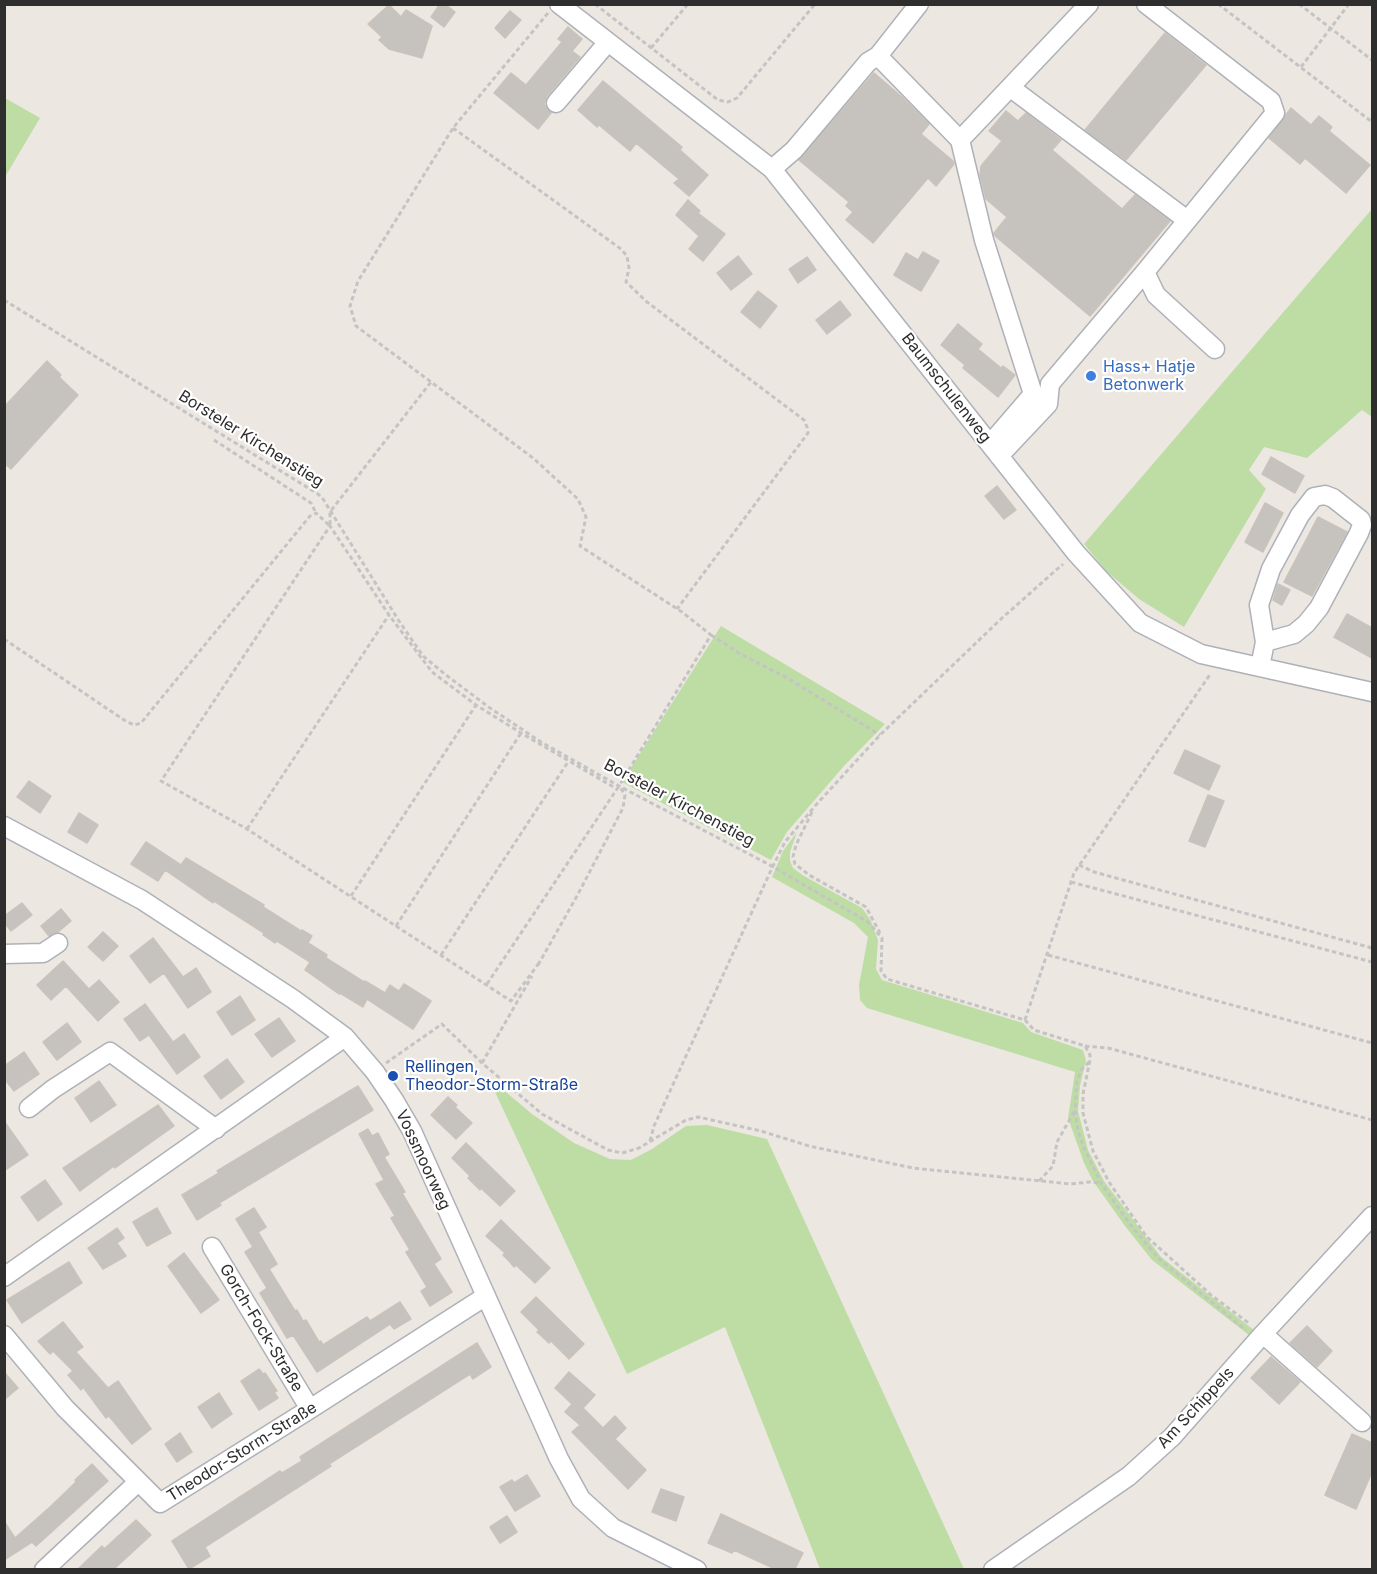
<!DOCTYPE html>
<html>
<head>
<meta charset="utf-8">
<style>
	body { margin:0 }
	#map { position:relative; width:1377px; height:1574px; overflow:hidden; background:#ede7e2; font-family:Inter,sans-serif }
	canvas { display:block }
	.frame { position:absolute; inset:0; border:6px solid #2e2e2e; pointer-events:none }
</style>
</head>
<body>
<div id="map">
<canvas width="1377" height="1574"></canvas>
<div class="frame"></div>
</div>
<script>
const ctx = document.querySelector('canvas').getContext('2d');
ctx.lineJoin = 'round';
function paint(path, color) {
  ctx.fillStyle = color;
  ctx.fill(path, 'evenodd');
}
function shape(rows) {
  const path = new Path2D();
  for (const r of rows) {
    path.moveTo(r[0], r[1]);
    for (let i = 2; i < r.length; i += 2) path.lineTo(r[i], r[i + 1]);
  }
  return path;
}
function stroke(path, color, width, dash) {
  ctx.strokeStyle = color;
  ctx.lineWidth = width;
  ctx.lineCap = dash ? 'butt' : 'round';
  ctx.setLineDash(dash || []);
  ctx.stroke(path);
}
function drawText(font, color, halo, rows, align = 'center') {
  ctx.font = font + ' Inter,sans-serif';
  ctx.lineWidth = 4.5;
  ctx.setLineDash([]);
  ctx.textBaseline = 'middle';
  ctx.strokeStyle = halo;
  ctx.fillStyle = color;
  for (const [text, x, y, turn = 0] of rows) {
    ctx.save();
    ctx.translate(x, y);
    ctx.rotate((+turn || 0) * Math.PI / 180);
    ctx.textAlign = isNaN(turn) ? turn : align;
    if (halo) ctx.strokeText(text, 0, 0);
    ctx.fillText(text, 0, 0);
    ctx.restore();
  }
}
const green = shape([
	[5,98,40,118,5,177,4,176],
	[1372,209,1372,417,1362,410,1307,458,1264,447,1249,470,1266,489,1184,627,1139,599,1106,571,1084,544],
	[721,626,885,724,844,766,787,832,771,860,622,782],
	[797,832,790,852,790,861,793,868,804,876,862,908,870,919,878,940,876,969,882,980,1023,1023,1031,1032,1083,1050,1086,1060,1080,1086,1078,1111,1088,1150,1104,1181,1161,1257,1259,1334,1254,1339,1152,1260,1125,1226,1093,1181,1084,1163,1068,1118,1075,1072,867,1008,860,1000,859,985,868,937,854,923,772,877,783,851],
	[488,1077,532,1114,574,1143,610,1159,631,1160,652,1149,686,1126,707,1125,767,1139,964,1569,820,1569,725,1327,627,1374]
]);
const building = shape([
	[440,4,445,4,455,12,444,27,431,17,440,4],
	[389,5,401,17,406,10,432,26,422,58,389,49,379,40,382,37,368,24,389,5],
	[510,11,521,20,505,38,495,28,510,11],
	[568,27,582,39,572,51,580,57,547,96,544,104,551,113,538,129,494,93,511,73,526,85,562,42,558,39,568,27],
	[1165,33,1206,65,1126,160,1085,130,1165,33],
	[874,73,902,97,929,124,921,134,953,161,954,164,936,186,928,178,873,243,846,220,853,212,846,206,849,202,799,160,874,73],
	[603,81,682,147,680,150,708,175,689,196,674,183,679,179,636,143,630,151,599,125,597,127,578,110,603,81],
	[1291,108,1311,125,1319,116,1332,127,1329,131,1370,165,1346,193,1305,158,1300,164,1269,138,1291,108],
	[1006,111,1018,121,1026,113,1061,140,1052,150,1122,209,1135,195,1170,221,1090,316,994,235,994,233,1007,217,986,199,980,175,981,166,1002,141,989,131,1006,111],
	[688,200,700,211,698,213,725,234,703,261,689,249,699,236,676,215,688,200],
	[923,252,939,261,921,291,894,275,906,253,918,260,923,252],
	[738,256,752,274,731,290,717,273,738,256],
	[807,257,816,270,798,283,789,269,807,257],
	[758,291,777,306,760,328,741,312,758,291],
	[840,301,851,315,827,334,816,320,840,301],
	[958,324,982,344,978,349,1001,368,1003,366,1015,375,998,397,963,368,965,365,941,345,958,324],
	[47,361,61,375,59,377,78,395,11,469,4,463,4,407,47,361],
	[1271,457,1304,476,1295,493,1262,474,1271,457],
	[997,486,1016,510,1004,519,985,496,997,486],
	[1265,503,1283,513,1263,552,1245,542,1265,503],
	[1318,517,1347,532,1312,596,1284,582,1318,517],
	[1278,584,1290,590,1282,605,1273,600,1278,584],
	[1347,614,1372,628,1372,658,1334,637,1347,614],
	[1185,750,1220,766,1209,790,1174,773,1185,750],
	[29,781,51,796,40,813,17,797,29,781],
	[1208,795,1224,801,1205,847,1189,841,1208,795],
	[79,813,98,825,87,843,68,832,79,813],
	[146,842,181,865,186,858,264,905,263,907,301,931,302,930,312,936,308,943,327,955,326,958,364,982,365,981,385,993,390,985,399,991,404,984,431,1001,413,1029,367,999,363,1007,340,993,339,994,305,970,310,962,277,941,275,943,263,935,264,933,214,901,213,903,165,870,158,881,131,864,146,842],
	[22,903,32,915,11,931,4,922,4,916,22,903],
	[61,909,71,921,58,932,49,936,41,926,61,909],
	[103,932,118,946,103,961,88,947,103,932],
	[153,938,183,977,196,968,211,992,188,1008,164,973,150,983,130,956,153,938],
	[63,961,89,989,99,980,119,1002,98,1021,66,986,51,1000,37,985,63,961],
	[240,996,255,1020,232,1035,217,1012,240,996],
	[145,1004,173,1042,184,1034,200,1057,177,1074,149,1035,140,1041,124,1019,145,1004],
	[279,1018,295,1041,272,1057,255,1034,279,1018],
	[67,1023,81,1042,57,1060,43,1042,67,1023],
	[24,1052,39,1074,14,1091,4,1078,4,1066,24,1052],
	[227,1059,244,1082,221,1099,204,1076,227,1059],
	[99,1081,116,1105,91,1122,75,1098,99,1081],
	[358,1086,373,1110,219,1203,221,1205,197,1220,182,1195,219,1173,217,1171,358,1086],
	[448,1097,457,1105,455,1107,472,1123,456,1139,431,1115,448,1097],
	[158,1105,174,1126,115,1168,114,1166,80,1191,63,1168,158,1105],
	[4,1121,28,1155,4,1171,4,1121],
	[368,1129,372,1136,378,1133,389,1154,384,1157,405,1192,402,1193,441,1259,434,1264,452,1292,430,1306,421,1291,427,1287,406,1252,410,1250,391,1218,395,1216,376,1184,384,1180,359,1134,368,1129],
	[466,1143,515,1191,500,1206,481,1188,480,1190,468,1178,470,1176,452,1158,466,1143],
	[45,1180,62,1204,38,1221,21,1197,45,1180],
	[157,1208,171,1233,147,1246,133,1222,157,1208],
	[254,1208,266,1227,258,1232,277,1264,269,1269,295,1311,297,1310,303,1321,306,1320,319,1342,321,1341,323,1345,367,1317,370,1321,400,1302,411,1319,394,1329,390,1324,317,1372,293,1335,287,1338,260,1293,267,1288,245,1252,253,1247,236,1219,254,1208],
	[501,1220,550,1268,535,1283,516,1265,514,1267,509,1261,503,1255,505,1253,486,1236,501,1220],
	[117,1228,124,1238,117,1243,126,1256,103,1269,88,1248,117,1228],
	[184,1253,219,1300,201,1313,168,1266,184,1253],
	[69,1262,82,1283,22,1323,7,1300,69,1262],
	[536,1297,584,1344,569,1359,551,1341,549,1343,537,1332,539,1330,521,1312,536,1297],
	[63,1322,83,1347,76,1352,108,1388,118,1381,151,1429,132,1444,109,1416,106,1418,83,1387,81,1390,68,1375,73,1371,53,1351,50,1354,38,1341,63,1322],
	[1307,1326,1332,1351,1317,1367,1290,1343,1307,1326],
	[477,1343,491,1367,473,1379,470,1374,329,1464,331,1466,205,1547,210,1556,189,1569,172,1541,280,1471,282,1473,302,1461,300,1457,477,1343],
	[1271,1357,1300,1382,1279,1404,1251,1378,1271,1357],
	[259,1369,263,1374,265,1373,277,1391,274,1392,278,1398,259,1410,241,1381,259,1369],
	[4,1372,18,1388,4,1400,4,1372],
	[569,1372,595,1395,583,1408,603,1428,615,1416,626,1428,615,1439,646,1470,628,1489,572,1432,580,1425,565,1412,572,1404,555,1388,569,1372],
	[219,1393,232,1414,212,1428,198,1407,219,1393],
	[180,1433,192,1452,177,1462,165,1444,180,1433],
	[1352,1434,1372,1443,1372,1472,1356,1509,1325,1495,1352,1434],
	[92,1464,108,1481,36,1546,32,1542,4,1560,4,1521,15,1538,50,1507,76,1482,75,1480,92,1464],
	[527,1475,540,1496,515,1511,500,1487,512,1480,514,1483,527,1475],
	[661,1489,684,1497,676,1521,652,1512,661,1489],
	[721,1514,803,1553,795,1569,775,1569,734,1550,732,1553,708,1543,721,1514],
	[507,1516,517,1532,500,1543,490,1527,507,1516],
	[136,1520,151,1535,114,1569,78,1569,102,1546,104,1549,136,1520]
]);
const path = shape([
	[595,4,718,100,728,102,737,98,815,4],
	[1218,4,1372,122],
	[1299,4,1372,60],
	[548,13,453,128,358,281,350,306,356,326,533,458,578,499,586,517,580,546,682,612,711,635,619,786],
	[651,48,688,4],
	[1301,67,1349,4],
	[453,128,621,249,627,256,629,268,626,282,647,302,804,420,807,427,808,433,677,609],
	[4,300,318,494,323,499,399,621,423,656,446,675,490,708,541,742,619,786,768,864,868,922,882,938,881,971,887,979,1025,1020,1034,1030,1085,1046,1090,1055,1090,1060,1083,1094,1083,1113,1093,1151,1109,1182,1146,1236,1211,1295,1250,1324],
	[214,440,311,503,316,513],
	[711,635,739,653,789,679,880,735],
	[4,639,124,720,134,725,141,723,310,516,316,513,330,526,330,512,431,382],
	[812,812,796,845,793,857,795,864,809,875,866,907,880,933],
	[247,829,389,615],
	[1079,865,1094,872,1372,948],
	[1071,882,1372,962],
	[351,896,476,705],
	[396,926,521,733],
	[441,955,568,762],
	[1048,955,1372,1043],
	[539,963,511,1001,247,829,161,781,330,526,389,615,432,672,476,705,521,733,617,789,619,786],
	[538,965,577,896,623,808,625,795,620,787],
	[487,984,617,789],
	[1025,1020,1074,873,1211,673],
	[1085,1046,1108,1048,1372,1120],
	[1089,1062,1082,1069,1077,1080,1075,1110,1078,1131,1084,1148,1101,1183,1129,1223,1159,1259,1246,1330],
	[386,1063,442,1024,482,1063,542,1114,608,1150,622,1153,639,1148,686,1120,698,1117,761,1131,809,1146,913,1168,1070,1184,1090,1182,1101,1183],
	[482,1063,532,976],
	[650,1141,654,1126,772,868,785,842,815,806,880,735,1002,618,1063,564],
	[1039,1181,1053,1166,1057,1142,1074,1112]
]);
const minor = shape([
	[559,4,772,169,1076,553,1140,623,1201,654,1372,692],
	[919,4,878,56,960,140,984,240,1033,394,990,444],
	[1011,88,1187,220],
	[556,103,608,42],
	[960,140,1089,4],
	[772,169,794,150,868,62,878,56],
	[1145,272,1156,295,1215,349],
	[999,456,1048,404,1050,384,1145,272,1275,113,1271,101,1146,4],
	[1260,667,1265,642,1259,605,1271,569,1300,515,1314,497,1325,495,1333,498,1361,520,1362,525,1359,533,1319,608,1306,624,1294,634,1265,642],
	[4,826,142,900,293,999,345,1037,375,1072,394,1100,412,1131,559,1459,581,1499,613,1528,697,1570],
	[4,954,43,953,58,943],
	[29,1108,53,1089,110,1052,216,1129],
	[212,1247,310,1409],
	[4,1277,345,1037],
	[1263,1334,1362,1422],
	[4,1335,65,1408,160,1503,310,1409,486,1296],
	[44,1570,138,1482],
	[993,1570,1129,1476,1172,1437,1263,1334,1372,1216]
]);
const markers = [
	[1091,376,6,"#3f7fe0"],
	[393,1076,6,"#1a4fb4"]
];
const shopNames = [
	["Hass+ Hatje",1103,367],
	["Betonwerk",1103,385]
];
const streetNames = [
	["Baumschulenweg",946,388,52],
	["Borsteler Kirchenstieg",251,439,32],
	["Borsteler Kirchenstieg",679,803,28],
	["Vossmoorweg",423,1160,65],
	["Gorch-Fock-Straße",261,1328,59],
	["Am Schippels",1196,1408,-47],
	["Theodor-Storm-Straße",242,1452,-32]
];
const transitNames = [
	["Rellingen,",405,1067],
	["Theodor-Storm-Straße",405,1085]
];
paint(green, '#bddda5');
paint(building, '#c6c2bd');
stroke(building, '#c9c3bb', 1.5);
stroke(minor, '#aeb1b8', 21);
stroke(path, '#c4c4c4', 3, [4.5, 3]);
stroke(minor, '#fff', 18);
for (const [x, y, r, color] of markers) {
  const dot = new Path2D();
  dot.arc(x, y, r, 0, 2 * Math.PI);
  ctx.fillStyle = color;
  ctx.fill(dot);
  stroke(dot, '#fff', 2);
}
drawText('16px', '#366cbe', '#fff', shopNames, 'left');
drawText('16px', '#2e2e2e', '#fff', streetNames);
drawText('16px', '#164399', '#fff', transitNames, 'left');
</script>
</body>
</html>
